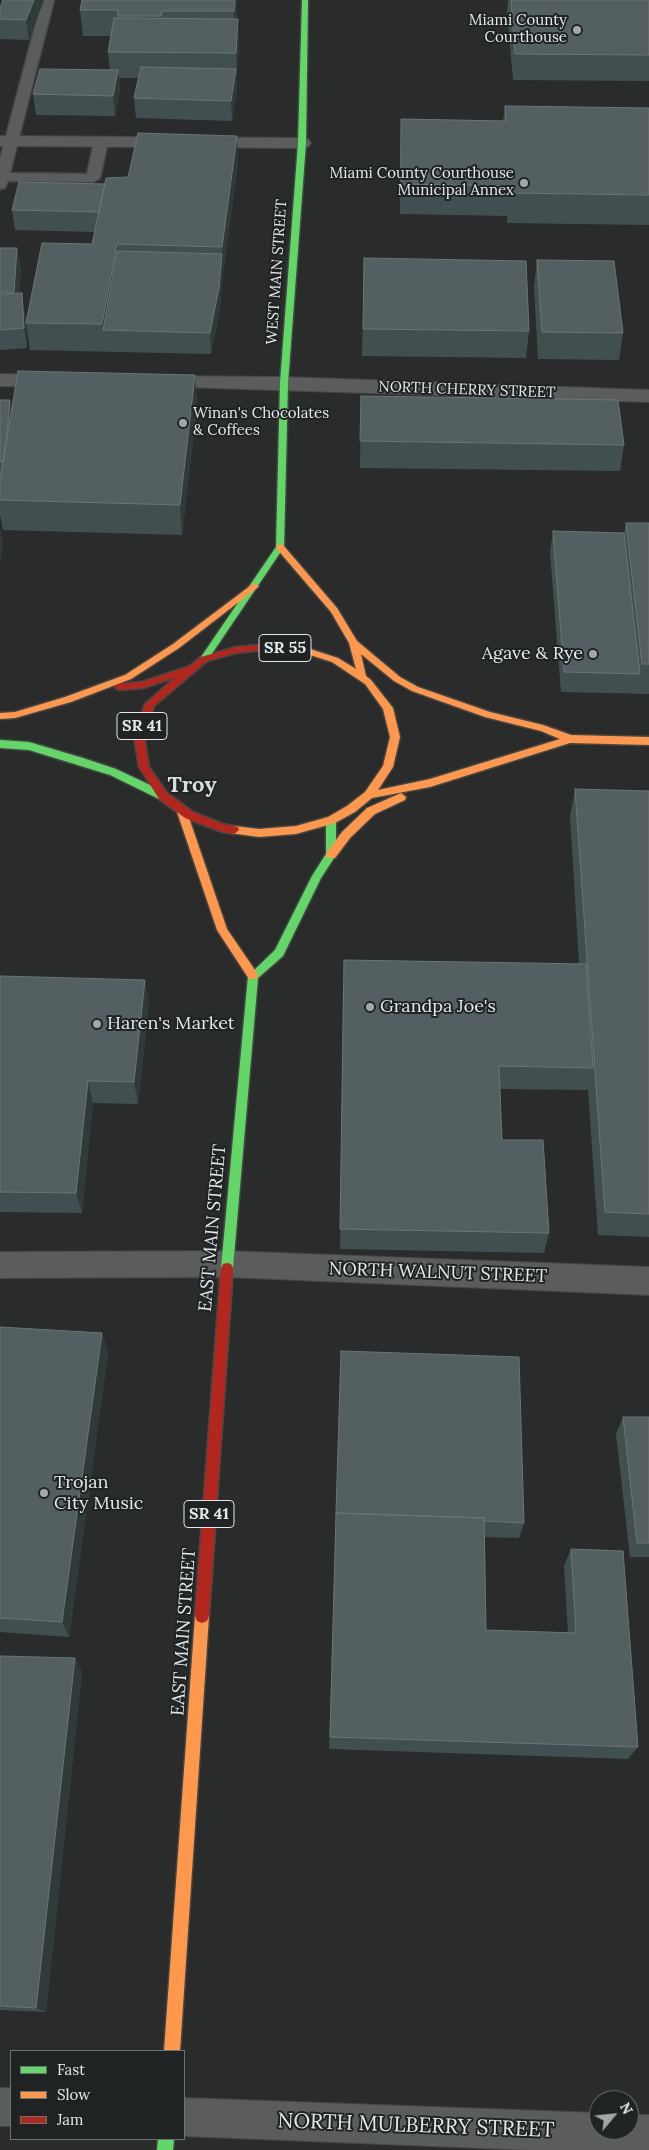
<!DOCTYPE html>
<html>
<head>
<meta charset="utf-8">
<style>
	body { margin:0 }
	#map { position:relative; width:649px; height:2150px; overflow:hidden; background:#2a2c2c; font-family:Lora,serif }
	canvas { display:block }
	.legend { position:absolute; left:10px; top:2050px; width:175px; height:90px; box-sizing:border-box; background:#1f2323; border:1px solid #6f7272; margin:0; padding:6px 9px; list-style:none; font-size:15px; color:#e6e9e9 }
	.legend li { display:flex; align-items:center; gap:10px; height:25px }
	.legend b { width:25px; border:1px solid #6f7272 }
	.north { position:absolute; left:589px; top:2090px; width:50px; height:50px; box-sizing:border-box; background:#1f2323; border:1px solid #6f7272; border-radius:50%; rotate:62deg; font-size:14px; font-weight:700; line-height:20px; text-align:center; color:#e6e9e9 }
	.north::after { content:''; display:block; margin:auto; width:18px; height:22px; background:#a4a7a7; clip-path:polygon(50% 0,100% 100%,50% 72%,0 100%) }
</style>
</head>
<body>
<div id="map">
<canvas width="649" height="2150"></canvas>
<ul class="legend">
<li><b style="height:6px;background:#63d668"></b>Fast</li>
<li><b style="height:6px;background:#ff974d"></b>Slow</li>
<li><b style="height:6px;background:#b3261e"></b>Jam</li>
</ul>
<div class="north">N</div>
</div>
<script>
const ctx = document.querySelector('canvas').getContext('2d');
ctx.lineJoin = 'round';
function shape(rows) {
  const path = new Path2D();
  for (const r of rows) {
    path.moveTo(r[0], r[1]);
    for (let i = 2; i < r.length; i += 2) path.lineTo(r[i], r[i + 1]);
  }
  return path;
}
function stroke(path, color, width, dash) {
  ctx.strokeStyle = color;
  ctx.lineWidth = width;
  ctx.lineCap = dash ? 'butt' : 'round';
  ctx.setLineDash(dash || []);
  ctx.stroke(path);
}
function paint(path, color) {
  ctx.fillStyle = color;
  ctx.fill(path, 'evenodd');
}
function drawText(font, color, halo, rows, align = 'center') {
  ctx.font = font + ' Lora,serif';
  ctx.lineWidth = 4;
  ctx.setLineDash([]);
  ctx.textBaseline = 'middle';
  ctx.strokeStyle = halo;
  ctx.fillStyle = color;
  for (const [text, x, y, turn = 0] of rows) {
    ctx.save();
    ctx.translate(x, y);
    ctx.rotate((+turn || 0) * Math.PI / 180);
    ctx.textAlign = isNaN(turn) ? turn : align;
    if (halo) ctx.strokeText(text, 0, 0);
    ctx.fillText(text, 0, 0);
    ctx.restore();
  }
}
const lane = shape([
	[42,0,54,0,10,173,87,174,94,142,101,138,108,142,100,178,93,182,8,181,5,188,0,189,0,159,42,0]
]);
const street = shape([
	[0,136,302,138,308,139,311,143,308,147,302,148,0,146,0,136],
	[0,374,53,375,60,377,63,381,60,385,53,387,0,386,0,374],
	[158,376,284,377,649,390,649,402,151,386,148,382,151,378,158,376],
	[227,1251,649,1267,649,1295,227,1277,0,1278,0,1252,227,1251],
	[0,2088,11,2088,11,2126,0,2126,0,2088],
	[184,2098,599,2113,599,2130,629,2130,629,2115,649,2115,649,2150,531,2150,184,2136,184,2098]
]);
const fast = shape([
	[302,0,308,0,306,143,288,383,284,547,207,661,204,662,199,659,201,657,276,547,280,383,298,143,302,0],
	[0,740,29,742,83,758,116,769,167,793,168,796,167,799,159,799,110,775,29,750,0,748,0,740],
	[331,816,336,820,336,855,321,878,283,956,258,978,233,1268,231,1272,227,1273,223,1272,221,1268,248,976,275,950,312,876,326,854,326,820,331,816],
	[158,2139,174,2139,173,2150,157,2150,158,2139]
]);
const slow = shape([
	[280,544,283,545,337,608,357,641,400,677,418,687,490,712,543,725,571,735,649,737,649,745,570,743,430,787,372,798,355,812,335,823,296,834,259,837,230,833,229,830,234,826,259,829,296,826,328,817,347,806,365,792,383,766,390,737,383,709,365,684,332,662,304,653,270,650,265,647,270,644,304,647,338,658,356,669,349,643,331,612,277,549,277,545,280,544],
	[361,654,394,681,412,691,485,717,541,731,560,739,430,779,378,790,393,767,400,737,393,708,371,680,366,676,361,654],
	[254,583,259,586,257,588,179,648,131,679,71,702,15,718,0,719,0,713,15,712,65,697,125,675,173,644,254,583],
	[401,793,406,797,405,800,375,814,350,838,335,858,327,858,326,855,327,852,342,832,367,808,401,793],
	[181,805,186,809,227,929,257,973,258,976,257,979,249,979,217,930,176,809,181,805],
	[202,1609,207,1611,209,1616,180,2051,164,2051,195,1616,197,1611,202,1609]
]);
const jam = shape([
	[270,644,273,645,273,649,236,653,207,661,154,706,144,735,149,767,167,793,193,812,223,824,238,827,239,830,234,834,222,832,185,818,159,799,139,767,134,735,145,704,176,677,143,688,119,690,114,687,119,684,142,682,190,666,201,657,236,647,270,644],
	[227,1263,231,1264,233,1268,209,1616,207,1621,202,1623,197,1621,195,1616,221,1268,223,1264,227,1263]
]);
const wall = shape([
	[44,0,29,40,0,39,0,8],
	[82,0,237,0,237,19,239,45,236,79,237,89,232,121,136,118,134,98,138,78,119,78,120,90,115,116,36,115,33,94,110,70,108,52,111,36,83,36,80,10],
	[508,0,649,0,649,81,513,80,507,11],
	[505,106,649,108,649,225,507,223,507,216,400,214,400,149,401,119,503,121],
	[238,163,223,274,220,309,211,354,30,350,26,323,92,244,95,232,15,230,12,210,128,177],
	[0,248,17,248,21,268,19,293,25,313,27,348,0,350],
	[364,258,529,331,526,358,362,356],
	[537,260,623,333,619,360,538,359,534,287],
	[195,375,197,406,182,535,3,530,0,515,0,400,12,407],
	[361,396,624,445,620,471,360,468],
	[626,523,649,523,649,694,561,692,550,552,553,531,624,533],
	[575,789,649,791,649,1237,598,1235,588,1089,588,1090,500,1089,502,1140,549,1233,544,1253,340,1249,343,984,579,964,570,817],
	[0,976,149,1003,138,1104,93,1103,82,1213,0,1212],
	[0,1327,102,1333,108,1353,69,1637,0,1632],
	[623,1417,649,1417,649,1557,630,1557,616,1434],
	[336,1515,524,1523,519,1538,485,1537,486,1630,568,1633,564,1566,571,1549,638,1747,628,1759,329,1749],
	[0,1656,82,1672,46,2012,0,2010]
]);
const shadedWall = shape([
	[34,0,44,0,29,40,26,20],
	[235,0,237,0,237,11,235,37,234,11],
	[238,19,239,45,237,79,236,53],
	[236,69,237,89,232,121,231,101],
	[118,70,120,90,115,116,113,96],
	[237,136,238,163,223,274,220,309,211,354,210,333,222,254,222,247],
	[117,244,120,271,103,330,102,324],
	[17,248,21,268,17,312,14,292],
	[22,293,25,313,27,348,24,328],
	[195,375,197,406,182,535,180,505],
	[10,400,14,420,5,462],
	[0,525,3,542,0,566],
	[145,980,149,1003,138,1104,134,1082],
	[88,1081,93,1103,82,1213,76,1193],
	[102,1333,108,1353,69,1637,62,1622],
	[75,1658,82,1672,46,2012,36,2008]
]);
const building = shape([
	[3,0,34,0,26,20,0,19,0,8,3,0],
	[82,0,235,0,234,11,162,11,161,16,118,16,118,10,80,10,82,0],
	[511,0,649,0,649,55,515,54,511,0],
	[114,18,238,19,236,53,108,52,114,18],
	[141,67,236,69,231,101,134,98,141,67],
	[40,69,118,70,113,96,33,94,40,69],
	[505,106,649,108,649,195,510,193,510,186,401,184,401,119,506,121,505,106],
	[138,133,237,136,222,247,117,244,102,324,26,323,42,243,92,244,106,178,128,177,138,133],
	[19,182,105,184,99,212,12,210,19,182],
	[0,248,17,248,14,292,0,292,0,248],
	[117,251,222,254,219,288,210,333,103,330,117,251],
	[364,258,526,261,529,331,363,329,364,258],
	[537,260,614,261,623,333,542,332,537,260],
	[22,293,24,328,0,330,0,294,22,293],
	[18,371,195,375,180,505,0,500,0,480,18,371],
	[361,396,618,400,624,445,360,441,361,396],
	[0,400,10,400,7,437,3,462,0,462,0,400],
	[626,523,649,523,649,664,642,664,626,523],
	[553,531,624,533,640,674,564,672,553,531],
	[575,789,649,791,649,1214,605,1212,575,789],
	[344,960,586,964,593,1068,499,1066,502,1140,543,1140,549,1233,340,1229,344,960],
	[0,976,145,980,134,1082,88,1081,76,1193,0,1192,0,976],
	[0,1327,102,1333,62,1622,0,1618,0,1327],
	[341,1351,519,1357,524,1523,484,1521,484,1518,336,1513,341,1351],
	[623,1417,649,1417,649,1543,637,1543,623,1417],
	[336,1513,484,1518,486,1630,576,1633,571,1549,623,1551,638,1747,330,1737,336,1513],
	[0,1656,75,1658,36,2008,0,2006,0,1656]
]);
const markers = [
	[577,30,5,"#a4a7a7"],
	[524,183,5,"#a4a7a7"],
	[183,423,5,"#a4a7a7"],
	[593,654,5,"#a4a7a7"],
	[370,1007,5,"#a4a7a7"],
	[97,1024,5,"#a4a7a7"],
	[44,1493,5,"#a4a7a7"]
];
const farPoinames = [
	["Miami County",567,21],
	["Courthouse",567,38],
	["Miami County Courthouse",514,174],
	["Municipal Annex",514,191],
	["Winan's Chocolates",193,414,"left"],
	["& Coffees",193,431,"left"]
];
const farStreetnames = [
	["WEST MAIN STREET",277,272,-86],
	["NORTH CHERRY STREET",467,390,2]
];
const shields = [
	[285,648,52],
	[142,726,50],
	[209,1514,50]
];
const shieldNames = [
	["SR 55",285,648],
	["SR 41",142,726],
	["SR 41",209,1514]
];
const poiNames = [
	["Agave & Rye",583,654,"right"],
	["Grandpa Joe's",380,1007],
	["Haren's Market",107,1024],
	["Trojan",54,1483],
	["City Music",54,1504]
];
const streetNames = [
	["EAST MAIN STREET",213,1228,-85],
	["NORTH WALNUT STREET",438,1273,2],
	["EAST MAIN STREET",184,1632,-86]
];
const nearStreetnames = [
	["NORTH MULBERRY STREET",416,2126,2]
];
const districtNames = [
	["Troy",192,786]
];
stroke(lane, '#454747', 3);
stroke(street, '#454747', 2);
stroke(fast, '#454747', 3);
stroke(slow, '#454747', 3);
stroke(jam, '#454747', 3);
paint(lane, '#5b5d5d');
paint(street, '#5b5d5d');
paint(fast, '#63d668');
paint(slow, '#ff974d');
paint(jam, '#b3261e');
paint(wall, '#424f50');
paint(shadedWall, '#313a3b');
paint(building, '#545f61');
stroke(building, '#6b7576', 1);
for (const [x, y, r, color] of markers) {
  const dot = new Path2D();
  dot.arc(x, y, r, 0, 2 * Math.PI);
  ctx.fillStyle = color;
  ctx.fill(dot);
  stroke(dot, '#1f2323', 2);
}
drawText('15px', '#e6e9e9', '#1f2323', farPoinames, 'right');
drawText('15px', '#e6e9e9', '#1f2323', farStreetnames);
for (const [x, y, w] of shields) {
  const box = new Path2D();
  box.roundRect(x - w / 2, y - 13.5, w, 27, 4);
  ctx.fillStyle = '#1f2323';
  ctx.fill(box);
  stroke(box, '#e6e9e9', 1);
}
drawText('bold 16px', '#e6e9e9', null, shieldNames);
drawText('18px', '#e6e9e9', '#1f2323', poiNames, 'left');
drawText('18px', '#e6e9e9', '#1f2323', streetNames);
drawText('21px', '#e6e9e9', '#1f2323', nearStreetnames);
drawText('bold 22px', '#d7dddd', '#1f2323', districtNames);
</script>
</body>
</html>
